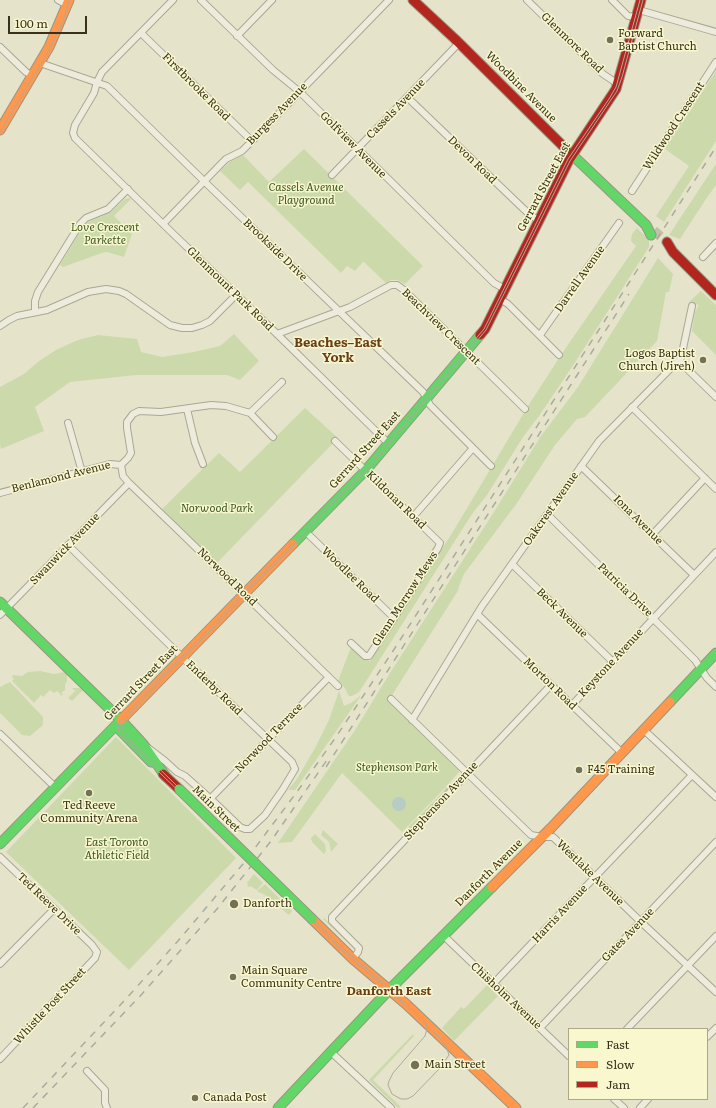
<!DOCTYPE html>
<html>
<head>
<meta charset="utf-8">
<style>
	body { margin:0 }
	#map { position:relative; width:716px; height:1108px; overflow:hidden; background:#e5e4ca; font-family:Literata,serif }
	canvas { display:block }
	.legend { position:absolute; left:568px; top:1028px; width:140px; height:72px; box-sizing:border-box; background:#f8f7ce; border:1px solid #aca886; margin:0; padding:5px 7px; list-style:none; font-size:12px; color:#39311b }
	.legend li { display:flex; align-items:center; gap:8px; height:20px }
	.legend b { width:20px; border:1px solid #aca886 }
	.scale { position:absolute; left:8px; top:16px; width:79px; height:18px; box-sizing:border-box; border:2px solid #39311b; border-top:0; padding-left:5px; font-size:12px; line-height:14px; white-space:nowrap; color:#39311b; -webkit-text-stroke:3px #f8f7ce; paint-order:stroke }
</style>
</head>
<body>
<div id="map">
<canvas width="716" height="1108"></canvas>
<ul class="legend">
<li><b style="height:5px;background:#63d668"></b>Fast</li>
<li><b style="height:5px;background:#ff974d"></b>Slow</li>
<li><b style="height:5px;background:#b3261e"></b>Jam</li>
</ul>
<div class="scale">100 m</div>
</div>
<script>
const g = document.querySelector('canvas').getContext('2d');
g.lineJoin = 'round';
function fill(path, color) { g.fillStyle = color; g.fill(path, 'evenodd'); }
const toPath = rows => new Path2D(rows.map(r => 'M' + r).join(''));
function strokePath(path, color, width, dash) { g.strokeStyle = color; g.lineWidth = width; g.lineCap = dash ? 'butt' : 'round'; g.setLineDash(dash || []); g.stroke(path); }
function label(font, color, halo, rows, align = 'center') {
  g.font = font + ' Literata,serif'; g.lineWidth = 3; g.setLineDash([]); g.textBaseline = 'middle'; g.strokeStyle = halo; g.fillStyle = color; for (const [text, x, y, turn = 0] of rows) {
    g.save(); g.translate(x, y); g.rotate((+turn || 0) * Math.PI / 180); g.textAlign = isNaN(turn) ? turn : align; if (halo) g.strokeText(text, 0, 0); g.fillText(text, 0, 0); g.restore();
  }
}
fill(toPath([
	[716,71,716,141,664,222,656,216,689,166,665,149],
	[304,149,423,266,405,284,397,280,391,280,386,283,364,262,363,262,355,271,347,266,341,273,248,182,240,190,220,171,231,161,243,155,269,182],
	[716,164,716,185,706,199,680,239,669,235],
	[129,198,131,199,114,216,132,234,124,257,107,252,102,253,63,267,60,265,83,227,88,222,111,212,125,199],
	[637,228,649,240,649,247,574,364,539,416,523,437,487,495,472,514,363,686,359,692,352,696,349,696,344,687,338,681,351,647,365,659,370,661,431,565,451,535,528,406,563,352,636,246,631,241,632,234],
	[658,258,673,274,669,292,666,292,657,341,585,417,577,419,555,445,517,503,464,574,458,589,459,589,389,700,458,768,459,772,441,792,402,832,342,773,292,842,278,843,355,730,390,673,494,512,541,436,578,387],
	[701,291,716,305,716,355,692,331,695,312,699,305,689,302],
	[234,334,259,361,240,380,227,375,136,375,70,382,35,407,44,431,1,449,0,444,0,387,24,374,39,361,56,350,78,340,98,335,137,339,141,352,162,357,194,352,220,346],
	[305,408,338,438,217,563,162,509,219,453,240,472],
	[40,671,54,674,64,672,67,674,67,682,65,684,65,690,61,693,63,694,62,696,57,691,54,693,50,690,43,697,41,695,34,703,12,681,14,679,12,677,13,675,22,676,28,672],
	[10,682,43,717,43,723,42,726,30,736,22,735,0,713,0,687],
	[72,688,80,688,83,690,72,701,68,698,75,691],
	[339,691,344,706,351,703,360,696,360,697,295,790,288,790,297,779,315,748,329,720],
	[116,737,236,858,129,970,6,852],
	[446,787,448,789,406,834,409,826,442,793],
	[323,830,338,844,331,852,329,842,321,835],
	[315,834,325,844,326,851,324,854,312,842,311,838],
	[254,874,263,883,257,890,250,886,249,887,247,886,248,885,247,883],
	[265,884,292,911,289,915,265,895,257,891],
	[324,918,353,946,354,949,323,919],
	[487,985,498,996,454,1041,442,1028,461,1007,464,1009],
	[413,1034,414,1036,373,1080,401,1107,398,1108,369,1080]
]), '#ccd9ab');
fill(toPath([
	'392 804a7 7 0 1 1 14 0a7 7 0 1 1-14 0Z'
]), '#b6ccc4');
strokePath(toPath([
	[654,230,667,242]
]), '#c3c0a7', 9, [9, 4.5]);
const street = toPath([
	[58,0,67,5],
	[173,0,102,72,97,82,94,93,75,125,73,133,75,138,163,224,277,334,389,444],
	[201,0,273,70,300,92,494,283,505,289],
	[527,0,603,74,618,84],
	[612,0,628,16,637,17],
	[639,10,716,32],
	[141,33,252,141],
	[237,36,272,0],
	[0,47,26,72,33,76],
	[40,63,107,86,208,185,423,392,430,405,491,466],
	[407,97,531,216,539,220],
	[332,175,459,43],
	[632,191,716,62],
	[163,224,220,165,226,159,242,151,252,141,389,0],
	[703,257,716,243],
	[500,299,508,304,559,355],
	[35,312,35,301,38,292,80,224,86,218,108,209,128,189],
	[0,326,9,320,17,316,47,310,88,292,106,289,119,291,126,294,170,325,182,328,192,328,202,325,210,321,236,295],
	[277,334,350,307,391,285,397,285,404,290,525,409],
	[540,335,619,223],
	[679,361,716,397],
	[632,407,716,489],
	[187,409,195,443,203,464],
	[250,413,282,382],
	[68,423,82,472],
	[335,441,440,543,438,548,394,618,369,656,365,656,351,643],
	[121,465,123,476,129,483,176,528,338,686],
	[121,465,128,458,131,453,127,428,127,422,133,414,139,411,161,412,211,405,226,406,250,413,273,437],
	[581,466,694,575],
	[0,493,110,464,121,465],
	[547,514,695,660,707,678,716,687],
	[413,517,473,448],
	[306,532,394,618],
	[652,535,705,478],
	[68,545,189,664,292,762,295,769,283,789,265,815,250,829,245,829,240,827,214,802,185,776,177,772,165,761,148,748],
	[512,564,613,662],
	[477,614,622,753],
	[0,615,129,483],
	[391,699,531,835,542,837,553,837,641,922,716,992],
	[572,705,716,552],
	[412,720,482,606,599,441,681,358,692,306],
	[644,730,716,797],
	[0,734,56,788],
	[210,799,329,677],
	[0,857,92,945,97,952,95,958,0,1059],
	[444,936,569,1056],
	[353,959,358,952,359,948,332,921,332,917,551,685],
	[0,964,54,909],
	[493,984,692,775],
	[540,1028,716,842],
	[627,1029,716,936],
	[707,1037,716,1028],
	[331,1052,391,1108],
	[87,1071,105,1090,105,1103,107,1108],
	[614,1099,624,1108],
	[640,1108,648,1099]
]);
const fast = toPath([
	[566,149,646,225,651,235],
	[293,544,366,470,480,335],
	[0,602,121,720,143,744,166,777],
	[670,702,716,653],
	[116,726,151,762],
	[0,844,121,720],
	[278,1108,389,990,492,887]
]);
const slow = toPath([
	[0,130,49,47,69,0],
	[121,720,293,544],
	[492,887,551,828,670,702],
	[312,919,353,959,406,1004,516,1108]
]);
const jam = toPath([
	[413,0,455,39,566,149],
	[667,242,673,252,716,295],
	[480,335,485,329,569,160,616,89,641,0],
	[163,774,179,789]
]);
strokePath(street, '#aaa794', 8);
strokePath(fast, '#999684', 11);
strokePath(slow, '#999684', 11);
strokePath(jam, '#999684', 11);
strokePath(street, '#edecdc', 6);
strokePath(fast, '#63d668', 9);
strokePath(slow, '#ff974d', 9);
strokePath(jam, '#b3261e', 9);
strokePath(toPath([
	[640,0,616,87,609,99,568,159,484,329,371,463,127,713,121,719,118,725,119,731,122,736,345,953,410,1009,428,1027,439,1037,446,1046,449,1055,440,1068,413,1096,407,1099,401,1099,392,1094,388,1085,389,1081,393,1073,425,1036,427,1029,427,1026,425,1022,402,999,345,950,130,740,123,730,122,724,130,713,371,466,486,330,570,161,617,91,622,77,643,0],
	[0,132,47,54,63,21,70,0]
]), '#abaa9d', 1);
strokePath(toPath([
	[326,767,629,294],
	[23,1108,124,1001,178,941,243,864,299,789,336,737,393,651,716,147],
	[33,1108,142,994,217,909,271,841,327,760]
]), '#abaa9d', 1.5, [7, 7]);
const fastBridge = toPath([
	[179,789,312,919]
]);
strokePath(fastBridge, '#999684', 11, []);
strokePath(fastBridge, '#63d668', 9);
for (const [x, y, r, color] of [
	[610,40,4,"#757058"],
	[703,360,4,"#757058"],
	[579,770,4,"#757058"],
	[89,793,4,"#757058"],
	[234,904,5,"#757058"],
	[233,977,4,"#757058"],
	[415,1065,5,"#757058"],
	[195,1098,4,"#757058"]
]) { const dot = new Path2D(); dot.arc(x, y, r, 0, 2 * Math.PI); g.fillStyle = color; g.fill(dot); strokePath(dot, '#f8f7ce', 1.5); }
label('11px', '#39311b', '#f8f7ce', [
	["Forward",618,34],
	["Baptist Church",618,47],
	["Logos Baptist",695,354,"right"],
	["Church (Jireh)",695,367,"right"],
	["F45 Training",587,770],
	["Ted Reeve",89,806,"center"],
	["Community Arena",89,819,"center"],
	["Danforth",243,904],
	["Main Square",241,971],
	["Community Centre",241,984],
	["Main Street",424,1065],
	["Canada Post",203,1098]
], 'left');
label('11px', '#39311b', '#f8f7ce', [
	["Glenmore Road",572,43,44],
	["Firstbrooke Road",196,87,45],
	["Woodbine Avenue",521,87,45],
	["Cassels Avenue",396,109,-46],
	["Burgess Avenue",277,114,-46],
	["Wildwood Crescent",674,126,-57],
	["Golfview Avenue",353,145,45],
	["Devon Road",472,160,44],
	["Gerrard Street East",544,187,-62],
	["Brookside Drive",275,250,44],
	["Darrell Avenue",580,279,-55],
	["Glenmount Park Road",230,289,44],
	["Beachview Crescent",441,327,44],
	["Gerrard Street East",365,450,-48],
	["Benlamond Avenue",61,477,-14],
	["Kildonan Road",396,500,44],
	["Oakcrest Avenue",551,509,-55],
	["Iona Avenue",638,520,45],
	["Swanwick Avenue",65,549,-46],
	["Woodlee Road",350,575,44],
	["Norwood Road",227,577,44],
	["Patricia Drive",625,590,44],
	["Glenn Morrow Mews",405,599,-57],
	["Beck Avenue",562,613,44],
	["Keystone Avenue",611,663,-47],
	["Gerrard Street East",141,683,-46],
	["Morton Road",550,684,44],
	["Enderby Road",214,688,44],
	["Norwood Terrace",269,738,-46],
	["Stephenson Avenue",441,801,-47],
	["Main Street",216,809,44],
	["Danforth Avenue",489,873,-45],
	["Westlake Avenue",590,873,44],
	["Ted Reeve Drive",49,904,44],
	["Harris Avenue",560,914,-47],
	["Gates Avenue",628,935,-46],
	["Chisholm Avenue",506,996,43],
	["Whistle Post Street",50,1006,-47]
]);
label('italic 11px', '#3b5720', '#f8f7ce', [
	["Cassels Avenue",306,188],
	["Playground",306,201],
	["Love Crescent",105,228],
	["Parkette",105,241],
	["Norwood Park",217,509],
	["Stephenson Park",397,768],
	["East Toronto",117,843],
	["Athletic Field",117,856]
]);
label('bold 12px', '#693d17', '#f8f7ce', [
	["Danforth East",389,991]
]);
label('bold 13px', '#693d17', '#f8f7ce', [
	["Beaches–East",338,343],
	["York",338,358]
]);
</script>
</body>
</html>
